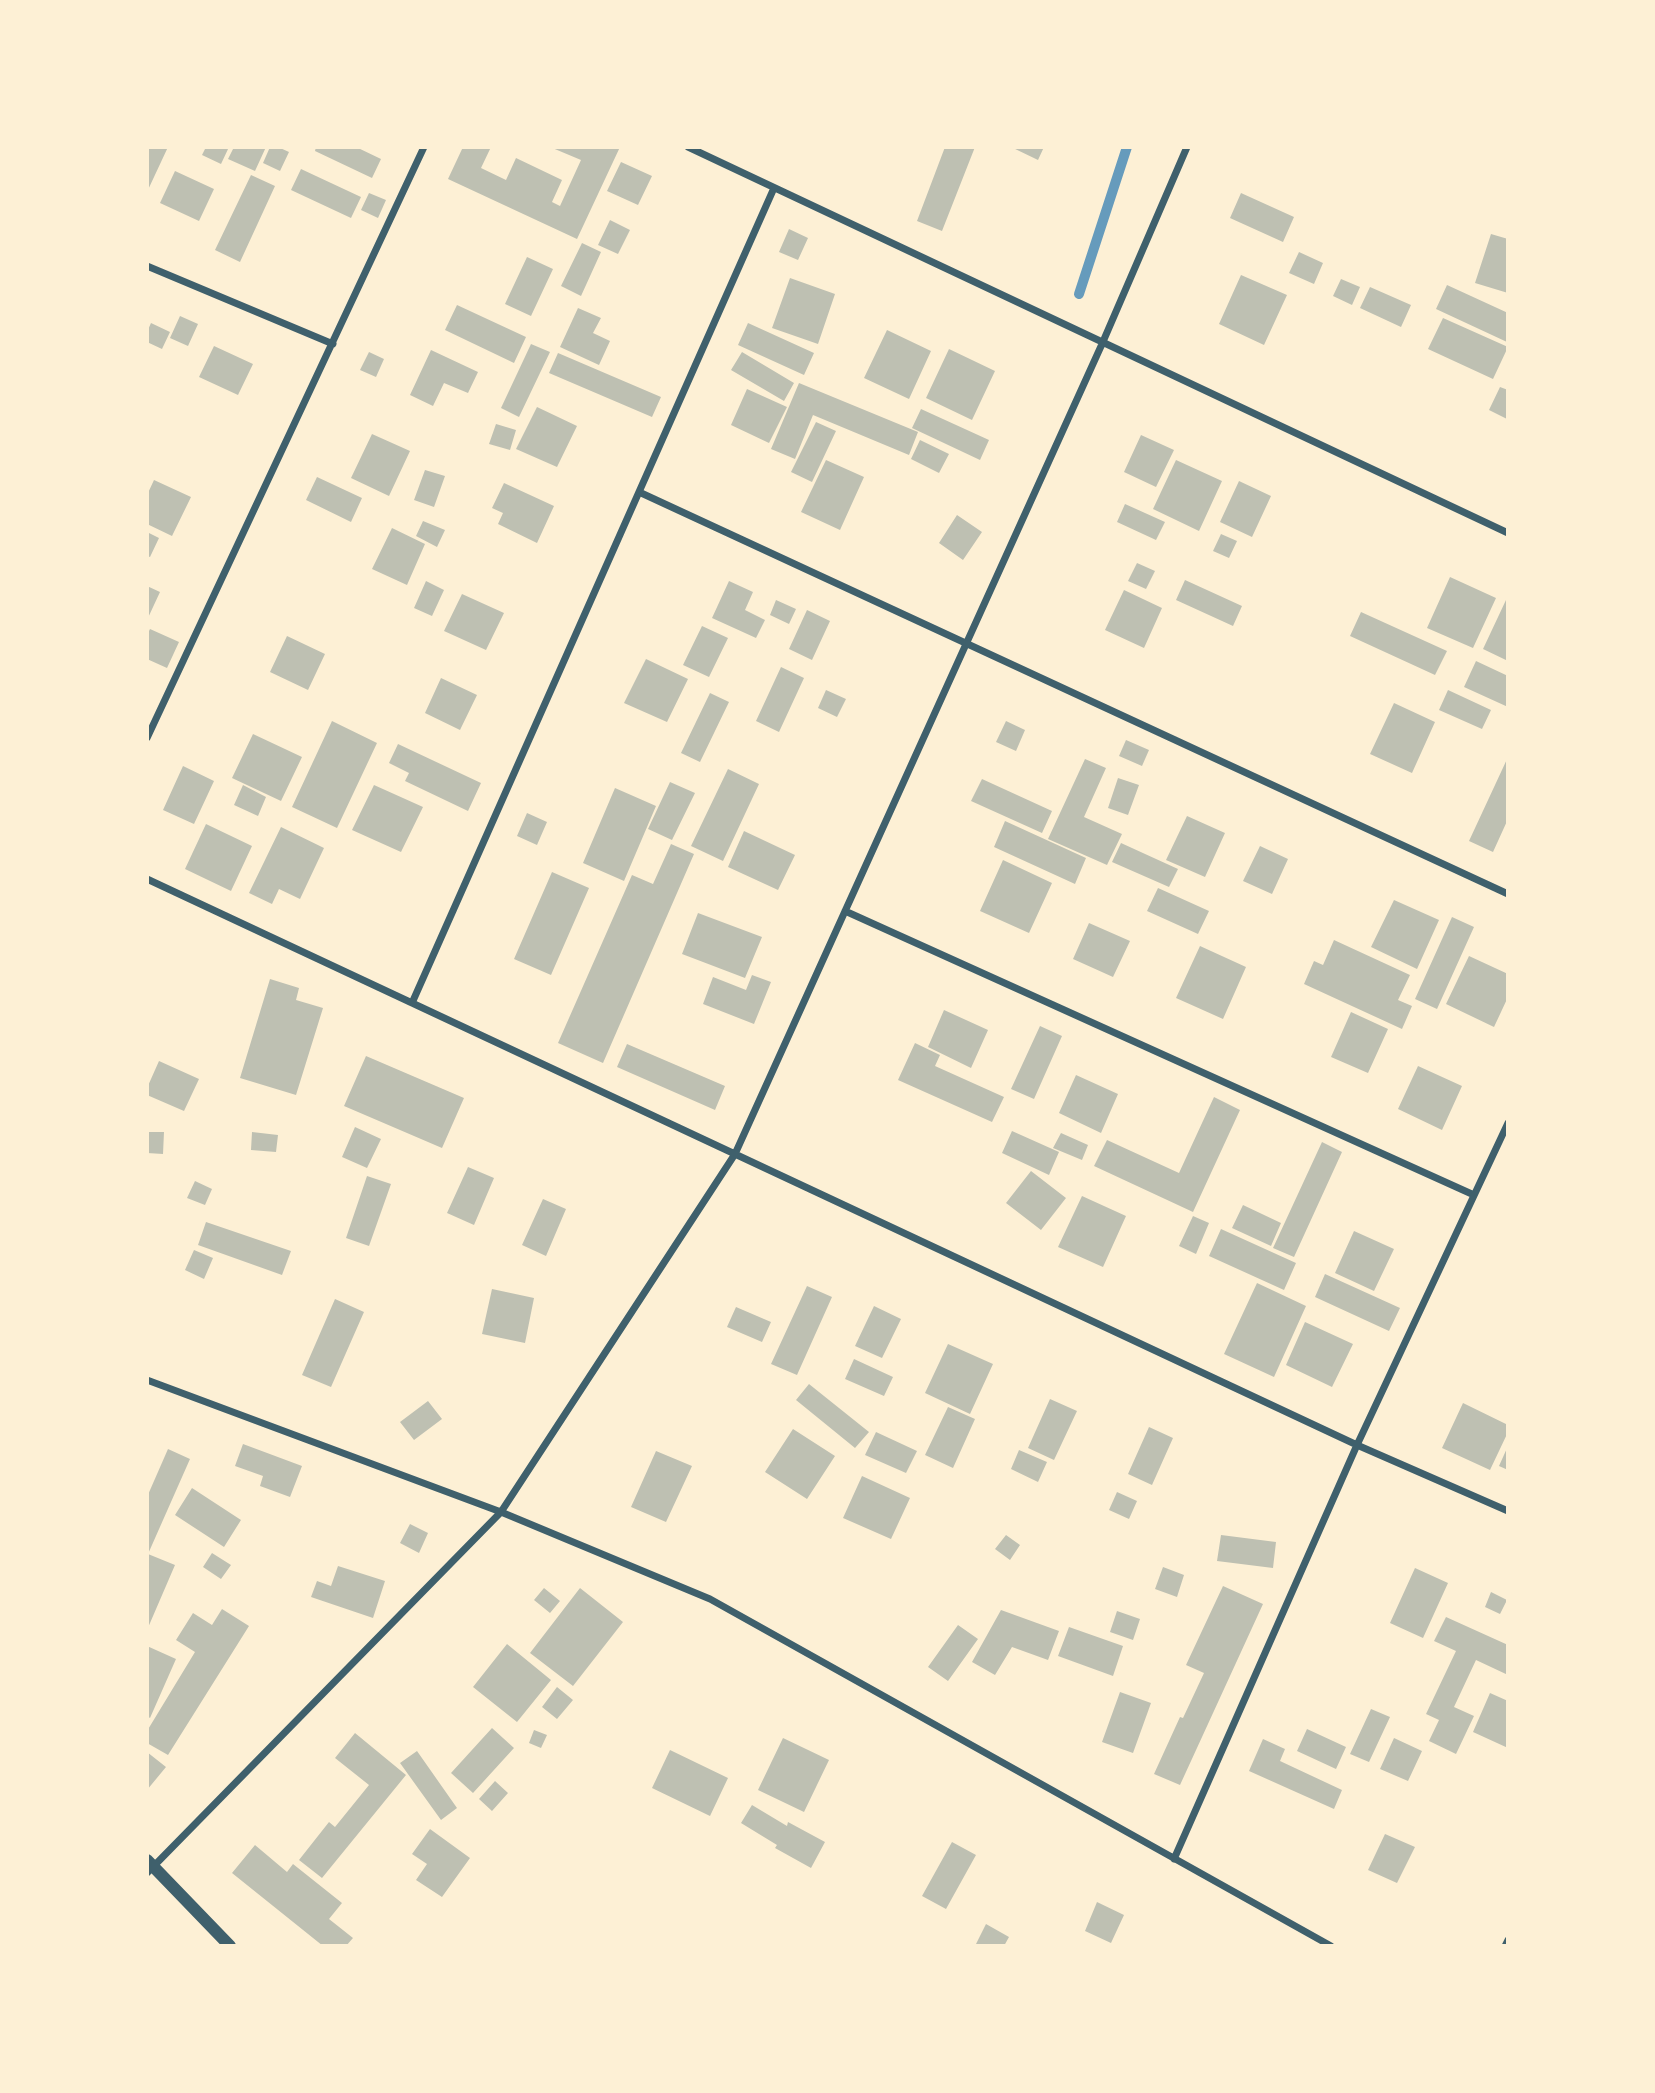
<!DOCTYPE html>
<html>
<head>
<meta charset="utf-8">
<style>
	body { margin:0 }
	#map { position:relative; width:1655px; height:2093px; overflow:hidden; background:#fdf0d5; font-family:Raleway,sans-serif }
	canvas { display:block }
	.frame { position:absolute; inset:0; border:149px solid #fdf0d5; pointer-events:none }
</style>
</head>
<body>
<div id="map">
<canvas width="1655" height="2093"></canvas>
<div class="frame"></div>
</div>
<script>
const g = document.querySelector('canvas').getContext('2d');
g.lineJoin = 'round';
const toPath = rows => new Path2D(rows.map(r => 'M' + r).join(''));
function strokePath(path, color, width, dash) { g.strokeStyle = color; g.lineWidth = width; g.lineCap = dash ? 'butt' : 'round'; g.setLineDash(dash || []); g.stroke(path); }
function fill(path, color) { g.fillStyle = color; g.fill(path, 'evenodd'); }
strokePath(toPath([
	[1079,294,1127,147]
]), '#669bbc', 10);
fill(toPath([
	[147,147,168,147,147,192],
	[206,147,229,147,221,164,202,155],
	[234,147,266,147,255,171,228,159],
	[270,147,278,147,289,152,280,171,263,163],
	[316,147,356,147,381,159,372,178,315,151],
	[463,147,491,147,481,168,506,180,516,158,562,180,552,202,560,206,581,160,550,147,620,147,577,239,448,179],
	[945,147,975,147,942,231,917,221],
	[1011,147,1044,147,1038,160],
	[621,162,652,176,638,205,607,191],
	[301,169,361,197,351,218,291,190],
	[175,171,214,189,199,221,160,203],
	[251,175,275,186,240,262,215,250],
	[369,193,386,200,378,218,361,210],
	[1241,193,1294,217,1283,242,1230,218],
	[610,220,630,230,618,254,598,245],
	[789,229,808,238,798,260,779,252],
	[1491,234,1508,239,1508,293,1475,283],
	[582,243,601,252,581,296,561,286],
	[1299,252,1323,263,1314,284,1289,273],
	[527,257,553,269,531,316,505,304],
	[1241,275,1287,295,1264,345,1219,324],
	[790,278,835,294,818,344,772,328],
	[1341,279,1360,287,1352,305,1333,296],
	[1447,285,1508,313,1507,342,1436,309],
	[1370,287,1411,305,1401,327,1360,308],
	[457,305,526,337,514,363,445,330],
	[578,308,601,318,593,333,610,341,599,365,560,347],
	[180,316,198,324,188,346,170,338],
	[1443,318,1508,347,1493,379,1428,349],
	[151,323,170,332,162,349,147,342,147,332],
	[748,323,814,353,804,375,738,345],
	[887,330,931,351,909,399,864,378],
	[531,344,550,352,519,417,501,408],
	[214,346,253,364,238,395,199,377],
	[949,349,995,371,972,420,926,398],
	[431,350,478,372,468,393,444,383,433,406,410,395],
	[369,352,384,359,376,377,360,370],
	[742,352,794,383,784,401,731,370],
	[558,353,661,397,652,417,549,373],
	[799,383,918,432,909,455,813,415,795,459,771,449],
	[1500,387,1508,390,1507,419,1489,410],
	[747,389,787,407,769,443,731,425],
	[537,407,577,426,557,467,516,449],
	[921,409,989,440,980,460,912,428],
	[816,422,836,431,812,482,791,472],
	[496,424,516,430,510,450,489,444],
	[372,434,410,451,389,496,351,478],
	[1141,435,1174,450,1156,487,1124,472],
	[920,440,949,454,939,473,911,459],
	[826,460,864,477,840,530,801,512],
	[1176,460,1222,481,1199,531,1153,509],
	[425,470,445,476,434,507,414,500],
	[317,477,362,498,351,522,306,500],
	[154,480,191,497,172,536,147,524,147,495],
	[1239,481,1271,496,1252,537,1220,522],
	[504,483,554,506,537,543,498,524,503,513,492,508],
	[1125,504,1165,522,1156,540,1117,522],
	[957,515,982,532,963,560,939,543],
	[423,521,445,530,437,547,416,536],
	[392,528,425,544,407,585,372,569],
	[147,532,159,538,150,557,147,556],
	[1221,534,1237,541,1229,558,1213,551],
	[1137,563,1155,571,1146,589,1128,581],
	[1450,577,1496,598,1473,648,1427,628],
	[1185,580,1242,606,1233,626,1176,600],
	[426,581,444,590,432,616,414,608],
	[729,581,753,592,745,610,765,620,756,638,712,618],
	[147,586,160,592,147,620],
	[1124,590,1162,608,1144,648,1105,630],
	[462,594,504,613,486,650,444,631],
	[776,600,796,609,789,624,770,615],
	[1506,600,1508,601,1508,661,1483,649],
	[807,610,830,621,812,660,789,649],
	[1361,612,1447,651,1435,675,1350,636],
	[702,626,728,638,709,677,683,665],
	[150,629,179,642,167,668,147,659,147,635],
	[287,636,325,654,308,690,270,672],
	[646,659,688,679,667,722,624,703],
	[1476,661,1508,676,1508,707,1464,687],
	[781,667,804,678,779,732,756,721],
	[441,678,477,695,460,730,425,713],
	[826,690,846,699,837,717,818,708],
	[1448,690,1491,710,1482,729,1439,710],
	[710,693,729,702,700,762,681,753],
	[1394,703,1435,722,1412,773,1370,754],
	[332,721,377,743,337,828,292,807],
	[1006,721,1025,730,1016,751,996,742],
	[253,734,302,757,281,801,232,778],
	[1126,740,1149,750,1142,766,1119,756],
	[398,744,481,783,468,811,405,781,409,773,389,763],
	[1508,757,1508,819,1493,852,1469,841],
	[1085,759,1106,768,1084,817,1122,834,1107,865,1048,839],
	[183,766,214,781,194,824,163,810],
	[728,769,759,784,723,861,691,846],
	[1118,778,1139,785,1128,815,1108,808],
	[982,779,1052,811,1042,833,971,801],
	[670,782,695,793,672,840,648,829],
	[243,785,266,797,258,816,234,805],
	[374,785,423,807,401,852,352,830],
	[615,788,656,806,624,881,583,863],
	[527,813,547,822,537,845,517,836],
	[1187,816,1225,833,1205,877,1166,860],
	[1005,821,1086,858,1075,884,994,847],
	[206,824,252,846,231,891,185,869],
	[281,827,324,848,300,899,279,889,272,904,249,893],
	[744,831,795,855,778,890,728,867],
	[1121,843,1178,869,1169,887,1112,862],
	[671,844,694,854,603,1063,558,1043,632,875,653,884],
	[1260,846,1288,859,1272,894,1243,881],
	[1003,860,1052,883,1029,933,980,911],
	[552,872,589,888,551,975,514,959],
	[1158,888,1209,911,1198,934,1147,911],
	[1394,900,1439,920,1417,969,1371,947],
	[698,913,762,937,745,978,682,954],
	[1452,917,1474,927,1437,1009,1415,999],
	[1089,923,1130,941,1113,977,1073,959],
	[1334,940,1410,975,1398,1000,1412,1006,1402,1029,1304,984,1314,961,1323,965],
	[1200,946,1246,967,1223,1019,1176,998],
	[1469,956,1508,974,1508,997,1494,1027,1446,1004],
	[752,975,771,982,754,1024,703,1004,713,977,746,990],
	[270,979,299,988,296,1000,323,1008,296,1095,240,1078],
	[944,1010,988,1030,971,1068,928,1047],
	[1351,1012,1388,1029,1368,1073,1331,1057],
	[1040,1026,1062,1036,1034,1099,1011,1089],
	[915,1043,940,1055,935,1066,1004,1097,992,1122,898,1080],
	[627,1044,725,1086,715,1110,617,1067],
	[366,1056,464,1098,442,1148,344,1106],
	[159,1061,199,1079,184,1111,147,1095,147,1088],
	[1418,1066,1462,1086,1442,1130,1398,1109],
	[1076,1075,1118,1094,1101,1133,1059,1113],
	[1214,1097,1240,1110,1193,1212,1094,1166,1107,1140,1179,1173],
	[355,1127,381,1139,367,1168,342,1157],
	[1012,1131,1059,1152,1049,1175,1002,1153],
	[147,1132,164,1132,163,1154,147,1153],
	[252,1132,278,1135,276,1152,251,1150],
	[1061,1133,1088,1145,1082,1160,1053,1148],
	[1322,1142,1342,1152,1294,1257,1273,1248],
	[468,1167,494,1178,474,1225,447,1213],
	[1031,1171,1066,1198,1041,1230,1006,1203],
	[367,1176,391,1184,369,1246,346,1238],
	[195,1181,212,1189,205,1205,187,1198],
	[1082,1196,1126,1216,1103,1267,1058,1247],
	[543,1199,566,1209,546,1256,522,1245],
	[1243,1205,1281,1223,1271,1246,1232,1228],
	[1193,1216,1209,1223,1196,1254,1179,1246],
	[206,1222,291,1251,282,1275,198,1245],
	[1221,1229,1296,1263,1284,1290,1209,1256],
	[1354,1231,1394,1249,1374,1291,1335,1273],
	[194,1250,213,1258,204,1279,185,1270],
	[1325,1274,1400,1308,1389,1331,1315,1297],
	[1257,1283,1306,1306,1274,1377,1224,1354],
	[807,1286,832,1297,797,1375,771,1364],
	[492,1289,534,1298,525,1343,482,1334],
	[335,1299,364,1312,331,1387,302,1375],
	[874,1306,901,1319,882,1358,855,1346],
	[736,1307,771,1322,762,1342,727,1327],
	[1305,1322,1353,1344,1332,1387,1286,1365],
	[948,1344,993,1364,970,1414,925,1393],
	[854,1359,893,1377,884,1396,845,1379],
	[809,1384,869,1432,855,1448,796,1400],
	[1050,1399,1077,1411,1054,1460,1028,1448],
	[428,1401,442,1419,414,1440,400,1422],
	[1463,1403,1508,1425,1508,1432,1490,1470,1442,1448],
	[948,1407,975,1419,953,1468,925,1455],
	[1149,1427,1173,1438,1152,1485,1128,1474],
	[793,1429,835,1456,807,1499,765,1472],
	[876,1432,917,1451,906,1473,865,1455],
	[243,1444,302,1466,290,1497,260,1486,263,1476,235,1466],
	[1508,1446,1508,1470,1499,1466],
	[168,1449,190,1459,148,1554,175,1565,147,1630,147,1497],
	[1019,1450,1047,1462,1038,1482,1011,1469],
	[656,1451,692,1466,666,1522,631,1507],
	[862,1476,910,1498,891,1539,843,1518],
	[192,1488,241,1520,224,1547,175,1515],
	[1117,1492,1137,1501,1129,1519,1109,1510],
	[410,1524,428,1533,419,1553,400,1543],
	[1006,1535,1020,1545,1010,1560,995,1549],
	[1221,1535,1276,1542,1273,1568,1217,1561],
	[212,1553,231,1565,221,1579,203,1567],
	[338,1566,385,1581,373,1618,311,1597,317,1581,331,1586],
	[1163,1567,1184,1575,1177,1597,1155,1589],
	[1415,1568,1448,1583,1423,1638,1390,1623],
	[1223,1586,1263,1604,1180,1785,1154,1774,1180,1717,1183,1718,1204,1673,1186,1665],
	[544,1588,560,1601,550,1613,534,1600],
	[580,1588,623,1622,573,1686,530,1653],
	[1491,1592,1507,1600,1500,1614,1485,1607],
	[222,1609,249,1626,168,1755,147,1743,147,1731,195,1652,176,1640,193,1613,212,1625],
	[1001,1610,1059,1631,1048,1660,1012,1647,995,1675,972,1662],
	[1117,1611,1140,1619,1133,1640,1110,1632],
	[1446,1617,1508,1645,1508,1675,1476,1660,1454,1707,1474,1716,1456,1754,1429,1741,1439,1720,1426,1714,1456,1651,1434,1641],
	[958,1625,978,1639,948,1681,928,1667],
	[1069,1627,1123,1646,1113,1676,1058,1656],
	[507,1644,551,1680,517,1722,473,1687],
	[147,1646,176,1659,150,1718,147,1716],
	[557,1687,573,1700,557,1719,542,1707],
	[1120,1692,1151,1703,1133,1753,1102,1742],
	[1490,1693,1508,1701,1508,1748,1473,1732],
	[1371,1709,1390,1717,1369,1762,1350,1754],
	[492,1728,514,1748,473,1793,451,1773],
	[1307,1729,1346,1747,1336,1769,1297,1751],
	[534,1730,547,1735,541,1748,529,1743],
	[355,1733,406,1775,322,1878,299,1860,329,1822,335,1827,369,1785,335,1758],
	[783,1738,829,1760,804,1812,758,1790],
	[1394,1738,1422,1751,1408,1781,1380,1769],
	[1263,1739,1285,1749,1280,1761,1342,1790,1334,1809,1249,1771],
	[670,1750,728,1778,710,1816,652,1788],
	[417,1751,457,1808,441,1820,400,1763],
	[147,1752,166,1767,147,1790],
	[495,1781,508,1793,492,1811,479,1799],
	[752,1805,787,1826,788,1822,825,1842,811,1868,775,1848,777,1845,741,1823],
	[430,1829,470,1858,442,1897,416,1880,427,1864,412,1854],
	[1385,1834,1415,1847,1397,1883,1368,1870],
	[952,1842,976,1855,946,1909,922,1896],
	[255,1845,287,1872,293,1864,342,1903,329,1919,353,1938,346,1946,323,1946,232,1873],
	[1097,1902,1124,1915,1111,1943,1085,1931],
	[986,1924,1009,1937,1004,1946,975,1946]
]), '#bec0b2');
strokePath(toPath([
	[688,147,1508,533],
	[147,266,333,344],
	[639,492,1508,894],
	[147,738,424,147],
	[147,879,1357,1445,1508,1511],
	[845,911,1474,1195],
	[412,1003,774,188],
	[147,1380,501,1512,710,1599,1331,1946],
	[1174,1859,1357,1445,1508,1123],
	[147,1873,501,1512,735,1154,1102,344,1187,147],
	[1505,1946,1508,1940]
]), '#3f606c', 7);
strokePath(toPath([
	[147,1860,230,1946]
]), '#3f606c', 12);
</script>
</body>
</html>
